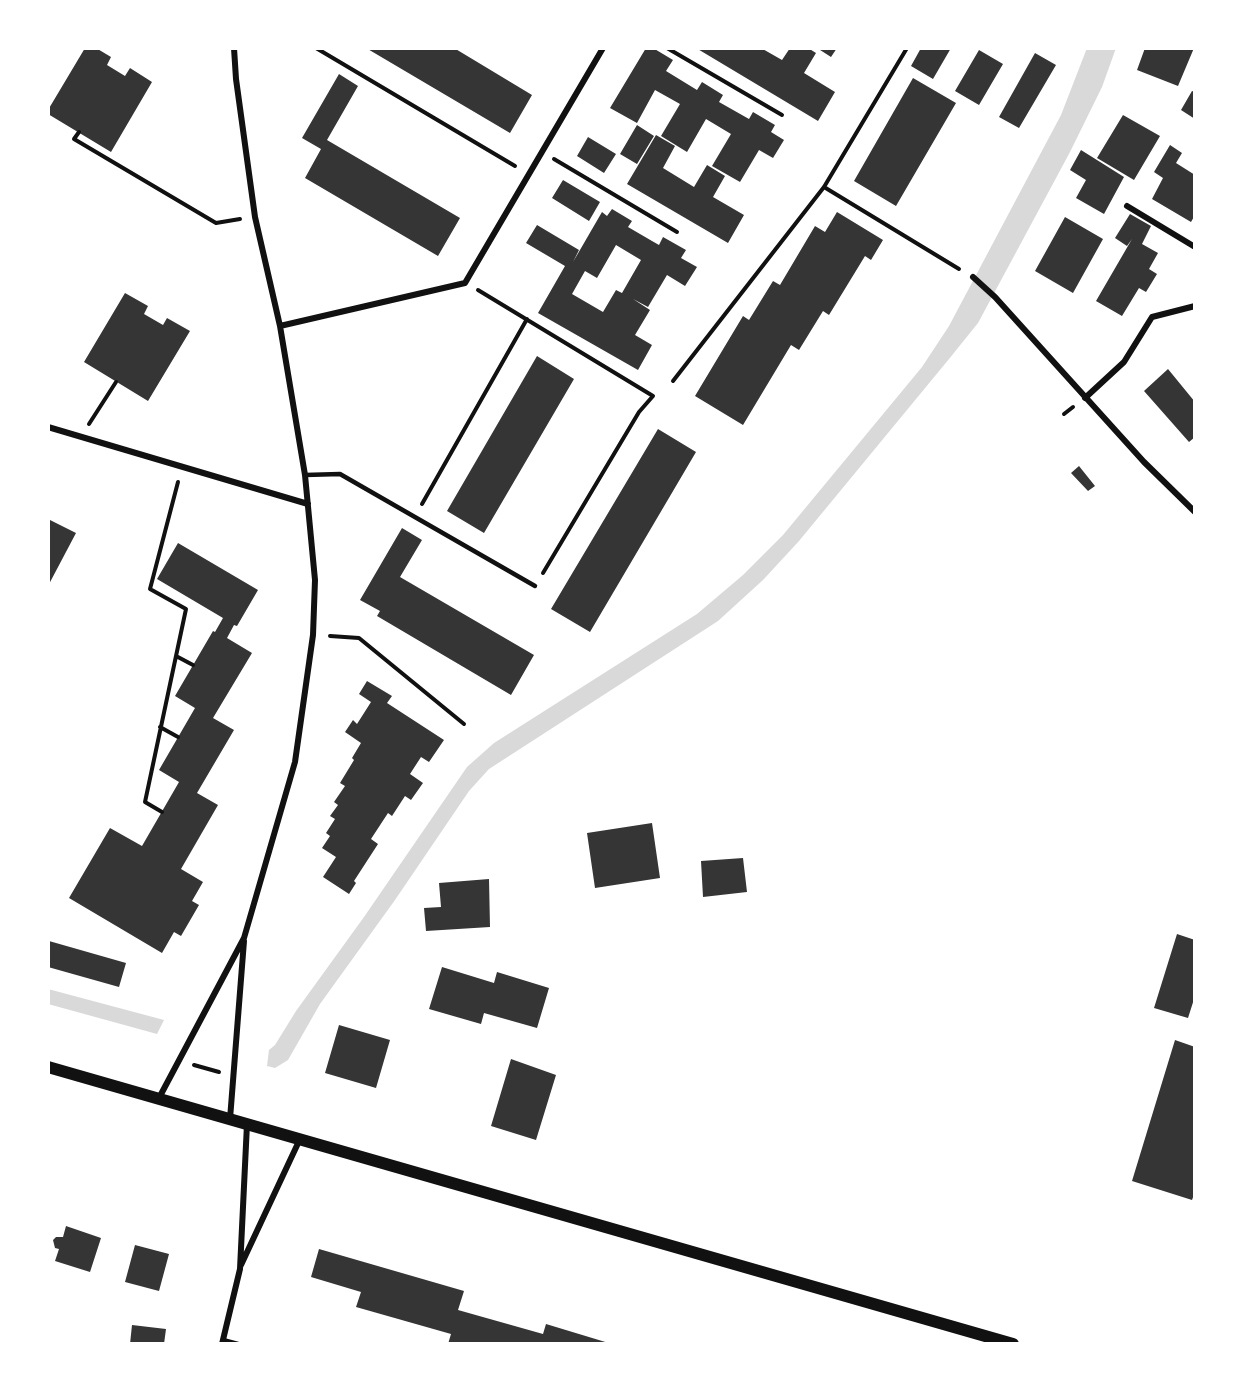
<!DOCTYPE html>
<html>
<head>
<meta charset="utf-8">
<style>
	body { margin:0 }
	#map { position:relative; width:1243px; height:1392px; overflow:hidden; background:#fff; font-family:Roboto,sans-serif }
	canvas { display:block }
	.frame { position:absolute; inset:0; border:50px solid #fff; pointer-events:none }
</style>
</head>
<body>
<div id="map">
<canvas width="1243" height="1392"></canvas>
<div class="frame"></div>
</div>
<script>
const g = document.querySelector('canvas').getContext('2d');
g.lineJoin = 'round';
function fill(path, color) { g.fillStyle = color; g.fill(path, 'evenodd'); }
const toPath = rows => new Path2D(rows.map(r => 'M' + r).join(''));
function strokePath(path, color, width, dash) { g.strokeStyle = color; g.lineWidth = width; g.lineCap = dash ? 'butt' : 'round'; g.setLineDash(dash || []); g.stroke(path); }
fill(toPath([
	[1087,48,1116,48,1102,87,1070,152,978,323,949,359,799,541,763,580,718,621,489,769,469,791,395,900,320,1004,288,1060,275,1068,267,1066,269,1050,275,1045,296,1011,364,917,467,767,494,743,697,614,743,575,783,535,922,367,949,326,1061,115],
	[48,989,164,1020,157,1034,48,1004]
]), '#d9d9d9');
fill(toPath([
	[85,48,96,48,111,57,107,65,125,76,130,68,152,82,111,152,48,114,48,110],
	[366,48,454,48,532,95,510,133],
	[646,48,653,48,673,60,666,71,697,90,702,82,723,95,719,102,749,119,753,112,775,125,771,132,784,140,773,158,759,150,740,182,712,166,731,134,706,119,687,152,661,136,680,104,655,90,637,123,610,108],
	[696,48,761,48,782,60,790,48,808,48,816,53,804,73,835,92,818,121],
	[817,48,837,48,831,57],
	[921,48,951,48,933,79,911,66],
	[1145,48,1194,48,1178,86,1137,70],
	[979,50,1003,64,979,105,955,91],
	[1035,53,1056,65,1019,128,999,117],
	[339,74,358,86,327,140,460,218,438,256,305,178,321,149,302,138],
	[913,78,956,103,896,206,854,181],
	[1192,91,1195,92,1195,119,1181,110],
	[1123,115,1160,136,1134,180,1097,158],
	[637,125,654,136,637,164,620,154],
	[656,135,675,146,663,168,694,187,707,165,725,176,713,197,744,215,728,243,627,184],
	[588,137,616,154,604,173,577,156],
	[1170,145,1182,153,1176,163,1195,175,1195,215,1191,222,1152,199,1163,178,1154,172],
	[1081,150,1124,177,1104,214,1076,198,1086,180,1070,170],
	[563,180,600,202,589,221,552,198],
	[612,209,632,221,628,227,652,241,659,245,663,237,686,250,681,258,697,267,685,286,667,275,648,307,633,299,650,310,635,335,652,345,638,370,538,313,565,266,526,243,537,225,579,250,573,262,602,212,607,216],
	[616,245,641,260,622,293,616,290,603,312,572,294,585,271,597,278],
	[837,212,883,240,871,260,865,256,829,315,823,311,799,350,791,345,743,425,695,396,743,316,749,320,773,281,780,285,815,226,825,232],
	[1130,214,1151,226,1142,244,1158,253,1149,269,1157,274,1146,292,1139,288,1122,316,1096,301,1132,239,1127,246,1115,238],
	[1065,217,1103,239,1073,293,1035,271],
	[125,293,148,306,144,314,163,325,167,318,190,331,148,401,84,362],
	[537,356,574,379,484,533,447,511],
	[1168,369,1195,402,1195,437,1189,442,1144,391],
	[658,429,696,452,590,632,551,609],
	[1079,466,1095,486,1088,491,1071,473],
	[48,519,76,533,48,586],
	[402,528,422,540,400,577,534,655,511,695,377,616,380,611,360,600],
	[178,543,258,590,237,626,234,625,227,638,252,653,213,718,234,730,197,793,218,805,181,869,203,882,192,901,199,905,181,936,174,932,162,953,69,898,110,828,142,846,179,782,159,770,195,708,175,696,213,631,215,632,223,618,157,579],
	[367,681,392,696,387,703,444,740,429,762,421,757,410,774,423,783,411,800,405,796,392,816,388,813,371,839,378,844,354,881,356,883,349,894,323,877,336,857,322,848,330,836,326,833,335,819,330,816,338,805,334,802,345,786,340,783,354,760,352,758,361,743,345,732,353,720,357,724,371,702,359,694],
	[652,823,660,878,595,888,587,833],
	[743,858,747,892,703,897,701,861],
	[489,879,490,927,426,931,424,908,441,907,439,883],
	[1177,934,1195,940,1195,996,1188,1018,1154,1008],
	[49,941,126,963,119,987,48,967],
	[442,967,494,983,497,972,549,988,537,1028,484,1013,481,1024,429,1009],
	[339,1025,390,1040,376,1088,325,1073],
	[1175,1040,1195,1047,1195,1192,1192,1200,1132,1181],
	[511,1059,556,1075,536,1140,491,1126],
	[66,1226,101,1238,90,1272,55,1261,59,1249,55,1248,53,1240,56,1237,63,1237],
	[135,1245,169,1254,159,1291,125,1282],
	[319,1249,464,1291,458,1310,543,1334,546,1324,612,1344,448,1344,451,1334,356,1307,361,1292,311,1277],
	[132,1325,166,1329,164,1344,130,1344]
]), '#353535');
strokePath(toPath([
	[316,48,515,166],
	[667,48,782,115],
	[79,132,74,139,216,223,240,219],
	[554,159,677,232],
	[824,187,959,269],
	[478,290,653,396,639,412,543,573],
	[673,381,824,187,907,48],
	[1064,414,1073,407],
	[89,424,116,382],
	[422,504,527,319],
	[330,636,359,638,464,724],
	[176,656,193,665],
	[160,727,178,737],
	[162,812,145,802,186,609,150,589,178,482],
	[194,1065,219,1072]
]), '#111', 4);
strokePath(toPath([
	[305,475,340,474,535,586],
	[223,1340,238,1344]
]), '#111', 4.5);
strokePath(toPath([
	[1127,206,1195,247],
	[973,277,995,297,1144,462,1195,512],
	[280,326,465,283,603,48],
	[1085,398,1124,362,1152,317,1195,306],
	[48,427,308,504],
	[159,1098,244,938,295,762,313,635,315,580,305,475,280,326,255,217,236,79,234,48],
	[230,1119,244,941],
	[241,1265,300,1139],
	[222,1344,240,1269,247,1124]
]), '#111', 6);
strokePath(toPath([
	[48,1067,1013,1344]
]), '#111', 12);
</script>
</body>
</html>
